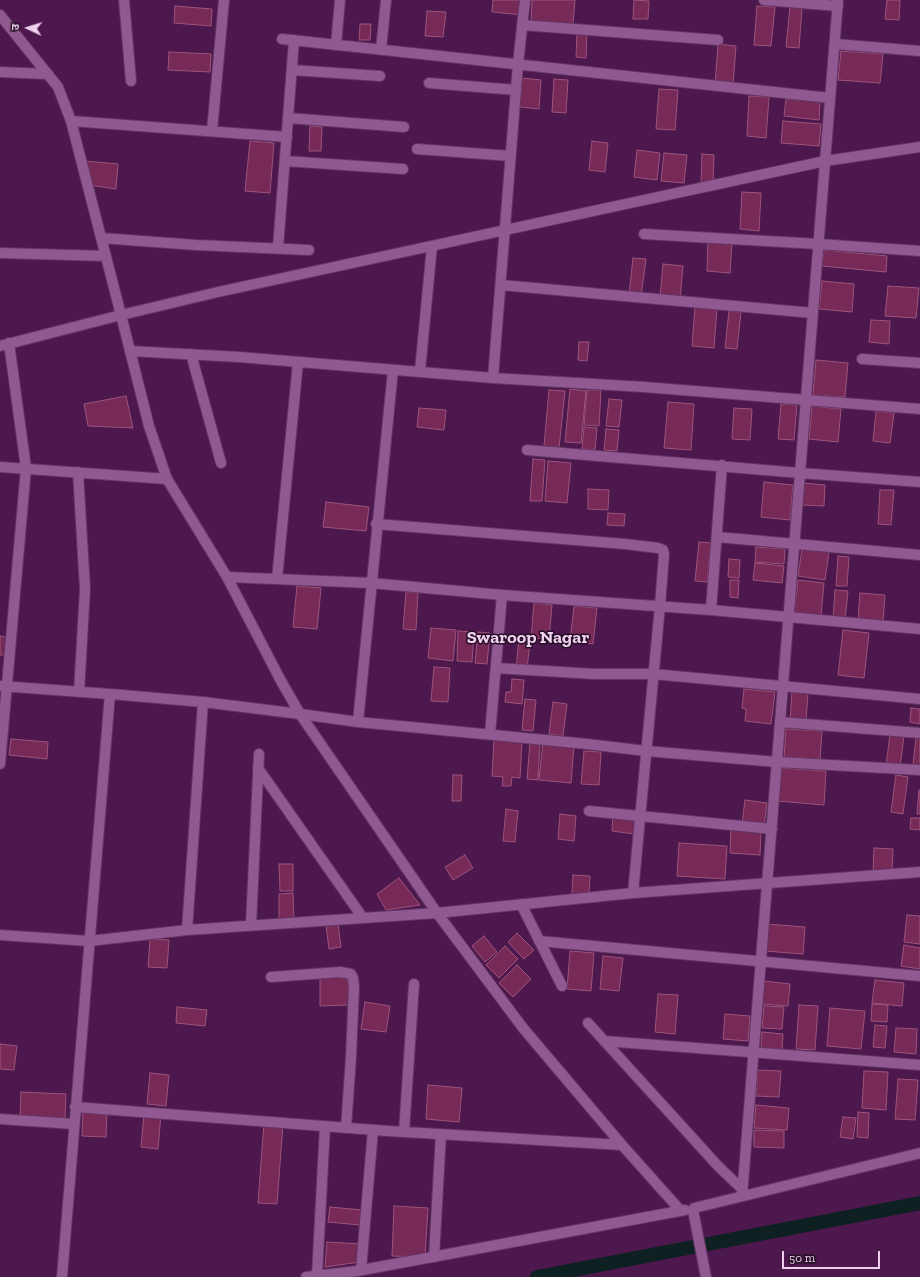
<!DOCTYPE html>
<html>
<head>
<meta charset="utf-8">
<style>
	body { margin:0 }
	#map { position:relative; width:920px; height:1277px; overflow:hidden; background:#4c184d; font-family:"Zilla Slab","Noto Sans Devanagari",serif }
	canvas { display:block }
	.north { position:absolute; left:8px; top:8px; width:40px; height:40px; -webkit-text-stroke:3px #260f26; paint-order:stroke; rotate:274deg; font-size:11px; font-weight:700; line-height:16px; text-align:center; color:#efd0ef }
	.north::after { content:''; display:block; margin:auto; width:14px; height:18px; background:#efd0ef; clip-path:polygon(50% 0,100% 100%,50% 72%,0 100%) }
	.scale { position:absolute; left:782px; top:1251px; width:98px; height:18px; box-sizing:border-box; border:2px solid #efd0ef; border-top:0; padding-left:5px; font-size:12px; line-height:14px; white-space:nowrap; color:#efd0ef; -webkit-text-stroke:3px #260f26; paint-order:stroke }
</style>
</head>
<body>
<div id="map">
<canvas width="920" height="1277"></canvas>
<div class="north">उ</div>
<div class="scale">50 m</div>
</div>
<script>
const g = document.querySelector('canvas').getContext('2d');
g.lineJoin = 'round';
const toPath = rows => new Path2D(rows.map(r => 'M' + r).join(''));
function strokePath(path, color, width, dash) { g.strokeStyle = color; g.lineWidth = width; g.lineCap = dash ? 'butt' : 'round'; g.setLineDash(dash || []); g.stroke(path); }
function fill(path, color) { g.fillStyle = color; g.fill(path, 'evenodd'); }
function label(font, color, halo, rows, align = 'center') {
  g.font = font + ' "Zilla Slab",serif'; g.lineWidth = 3; g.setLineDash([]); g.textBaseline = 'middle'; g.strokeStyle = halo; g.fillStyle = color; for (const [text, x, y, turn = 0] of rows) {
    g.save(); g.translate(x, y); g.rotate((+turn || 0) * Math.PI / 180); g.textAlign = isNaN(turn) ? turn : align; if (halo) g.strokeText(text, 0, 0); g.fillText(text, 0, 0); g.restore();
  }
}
strokePath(toPath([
	[537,1277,920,1203]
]), '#0e2022', 14);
const building = toPath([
	[493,0,524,0,523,15,492,12,493,0],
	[532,0,575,0,573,24,531,21,532,0],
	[634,0,649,1,648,19,633,19,634,0],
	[887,0,900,0,899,20,885,19,887,0],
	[175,6,212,9,211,26,174,23,175,6],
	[757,6,775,7,771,46,754,45,757,6],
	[790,6,802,8,799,48,786,47,790,6],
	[427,11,446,12,443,37,425,36,427,11],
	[360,24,371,24,370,40,359,40,360,24],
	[577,32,587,32,586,58,576,57,577,32],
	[718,44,736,46,733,86,715,85,718,44],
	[841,51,883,54,880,83,838,80,841,51],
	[169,52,211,54,210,72,168,70,169,52],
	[522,78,541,80,539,109,520,107,522,78],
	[554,79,568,80,566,113,552,112,554,79],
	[659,89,678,90,675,130,656,129,659,89],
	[749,96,769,97,766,138,747,136,749,96],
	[786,99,820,102,819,120,784,116,786,99],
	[783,121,821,124,819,146,781,143,783,121],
	[310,126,322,127,321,151,309,151,310,126],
	[250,141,274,143,270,193,245,191,250,141],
	[592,141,608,143,605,172,589,170,592,141],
	[637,150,660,153,657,180,634,177,637,150],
	[664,153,687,155,684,183,661,181,664,153],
	[702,154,714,155,713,184,701,184,702,154],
	[85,161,118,164,116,189,89,185,85,161],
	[742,192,761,193,759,231,740,229,742,192],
	[708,240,732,241,730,273,707,271,708,240],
	[824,250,887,256,886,272,822,266,824,250],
	[633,258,646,259,641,296,629,295,633,258],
	[663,264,683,266,680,300,660,298,663,264],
	[822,281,854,284,852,312,819,309,822,281],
	[888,286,919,288,916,318,885,316,888,286],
	[695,306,717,308,714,348,692,346,695,306],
	[729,311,741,312,737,349,725,348,729,311],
	[871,320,890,321,889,344,869,342,871,320],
	[579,342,589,342,587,361,578,360,579,342],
	[816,360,848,363,845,397,813,395,816,360],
	[570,389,586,391,581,443,565,442,570,389],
	[549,390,565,391,559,448,544,446,549,390],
	[587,390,601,390,599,426,584,425,587,390],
	[126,396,133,428,88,426,84,404,126,396],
	[609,399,622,400,619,427,606,426,609,399],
	[668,402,694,404,691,450,664,448,668,402],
	[781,404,797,405,794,440,778,439,781,404],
	[812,406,841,409,838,442,809,439,812,406],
	[419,408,446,410,444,430,417,427,419,408],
	[734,408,752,409,750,440,732,439,734,408],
	[876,411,894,413,890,443,873,441,876,411],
	[584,427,597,428,595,450,582,449,584,427],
	[606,429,619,430,617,451,604,450,606,429],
	[533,459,545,460,542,501,530,501,533,459],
	[548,461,571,463,567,503,545,501,548,461],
	[764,482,793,485,790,520,761,517,764,482],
	[803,483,825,485,824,506,802,505,803,483],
	[588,489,609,490,608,510,588,509,588,489],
	[880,490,894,490,891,525,878,524,880,490],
	[326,502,369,507,366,531,323,527,326,502],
	[608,513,625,514,624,526,607,525,608,513],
	[699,542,711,543,707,582,695,581,699,542],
	[756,547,785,549,784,564,755,562,756,547],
	[802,549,829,552,825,580,798,576,802,549],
	[838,556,849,557,847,586,836,586,838,556],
	[729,559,740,560,739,578,728,577,729,559],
	[755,563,784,566,782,583,753,580,755,563],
	[730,580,739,580,738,598,730,597,730,580],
	[798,580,824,583,821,615,794,613,798,580],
	[297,586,321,588,317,629,293,627,297,586],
	[835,590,848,591,845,620,833,620,835,590],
	[406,592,418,593,416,630,403,629,406,592],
	[860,593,885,595,883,622,858,620,860,593],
	[534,603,552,605,549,639,531,638,534,603],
	[574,606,597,608,593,644,570,641,574,606],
	[431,628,456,630,453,661,428,658,431,628],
	[843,630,869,633,864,678,838,675,843,630],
	[458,631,474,632,472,662,457,661,458,631],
	[478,632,490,633,487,664,475,663,478,632],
	[0,636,6,637,5,655,0,655,0,636],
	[519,639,530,641,527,670,516,669,519,639],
	[434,667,450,668,448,702,431,701,434,667],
	[512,679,524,680,522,704,505,702,506,692,511,692,512,679],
	[744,689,775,692,771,724,745,721,746,709,742,708,744,689],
	[792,691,808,693,806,722,790,721,792,691],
	[525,699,536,700,533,731,522,730,525,699],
	[553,702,567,704,563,736,549,734,553,702],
	[911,708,920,709,920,724,910,722,911,708],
	[786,729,822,731,820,759,784,757,786,729],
	[890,734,904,736,900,767,886,766,890,734],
	[916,738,920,739,920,766,913,765,916,738],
	[11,739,48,742,47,759,9,755,11,739],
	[494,740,522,742,520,778,512,777,511,786,502,786,503,777,492,776,494,740],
	[530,743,540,744,538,780,527,779,530,743],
	[543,743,574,746,571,783,539,780,543,743],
	[584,751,601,752,599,785,581,784,584,751],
	[780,768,826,771,824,805,778,801,780,768],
	[453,775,462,775,461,801,452,801,453,775],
	[896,775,908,777,903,814,891,812,896,775],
	[919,790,920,791,920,814,917,814,919,790],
	[745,800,767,803,764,826,742,823,745,800],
	[506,809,518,811,515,842,503,841,506,809],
	[560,814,576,816,574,841,558,839,560,814],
	[613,815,636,818,634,834,612,831,613,815],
	[911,818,920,818,920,830,910,829,911,818],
	[731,828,761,830,760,855,730,853,731,828],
	[679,843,727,846,725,879,677,876,679,843],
	[874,848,893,849,892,874,873,873,874,848],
	[465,855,473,868,453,880,445,867,465,855],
	[279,864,293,864,293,891,280,891,279,864],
	[573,875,590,876,589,895,572,894,573,875],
	[399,878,420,905,386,910,377,894,399,878],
	[293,893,294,922,279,923,279,894,293,893],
	[907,915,920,916,920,944,904,942,907,915],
	[338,924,341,947,329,949,326,925,338,924],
	[767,924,805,927,803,954,765,951,767,924],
	[517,933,534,950,524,959,508,942,517,933],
	[484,936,497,952,485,962,472,946,484,936],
	[150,939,169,940,167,968,148,967,150,939],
	[904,945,920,948,920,969,901,966,904,945],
	[505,946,518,959,499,978,486,965,505,946],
	[570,951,594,953,591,991,567,989,570,951],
	[603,956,623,958,619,991,600,989,603,956],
	[517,965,531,979,513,997,499,983,517,965],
	[348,976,349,1005,320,1006,320,977,348,976],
	[875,980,904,983,902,1006,872,1003,875,980],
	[764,981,790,984,788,1006,762,1004,764,981],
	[658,994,678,995,675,1034,655,1032,658,994],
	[365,1002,390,1006,386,1032,361,1029,365,1002],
	[872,1004,888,1005,887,1022,871,1021,872,1004],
	[799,1005,818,1006,815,1050,796,1049,799,1005],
	[764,1006,784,1007,782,1029,762,1028,764,1006],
	[177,1007,207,1010,205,1026,176,1023,177,1007],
	[830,1008,865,1011,861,1049,827,1046,830,1008],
	[725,1014,750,1016,748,1041,723,1039,725,1014],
	[875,1025,887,1026,885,1048,873,1047,875,1025],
	[896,1028,917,1029,916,1054,894,1052,896,1028],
	[762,1032,783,1034,782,1050,761,1048,762,1032],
	[0,1044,17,1046,14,1070,0,1069,0,1044],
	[758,1070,781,1071,779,1097,756,1096,758,1070],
	[864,1071,888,1072,886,1110,862,1108,864,1071],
	[150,1073,169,1075,166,1106,147,1104,150,1073],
	[898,1079,918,1080,915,1120,895,1119,898,1079],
	[428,1085,462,1088,459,1122,426,1119,428,1085],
	[21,1092,66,1094,65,1118,20,1117,21,1092],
	[756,1105,789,1108,787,1130,754,1128,756,1105],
	[83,1110,107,1111,106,1137,82,1136,83,1110],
	[858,1112,869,1113,868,1138,857,1137,858,1112],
	[144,1113,161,1114,158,1149,141,1147,144,1113],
	[843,1117,856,1118,853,1139,840,1137,843,1117],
	[264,1123,283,1124,277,1204,258,1203,264,1123],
	[754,1130,784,1131,784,1148,754,1147,754,1130],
	[394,1206,428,1208,425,1257,392,1256,394,1206],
	[330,1207,362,1210,360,1225,328,1222,330,1207],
	[327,1242,361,1244,360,1262,325,1267,327,1242]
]);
fill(building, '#772a58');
strokePath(building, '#9c547c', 1);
const minor = toPath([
	[124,0,131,81],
	[764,0,838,6],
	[0,15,58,87,71,121,121,315,0,346],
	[522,25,718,40],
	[282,39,830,98],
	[835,44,920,51],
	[336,45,340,0],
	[381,50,386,0],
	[292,70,380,76],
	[0,72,48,74],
	[429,83,516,90],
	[288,118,404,127],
	[71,121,287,137],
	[212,131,224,0],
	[417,149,511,156],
	[285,161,403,169],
	[644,234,818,244,920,251],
	[101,238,196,245,309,250],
	[278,248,294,40],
	[0,253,106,256],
	[501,285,813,313],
	[130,351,239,357,493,378,644,387,920,409],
	[191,354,221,463],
	[862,359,920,363],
	[420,371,432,246],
	[493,378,518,64,525,0],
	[527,450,800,473,920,482],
	[0,467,167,479],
	[78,472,85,589,79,692],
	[376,524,625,544,658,548,663,550,664,554,660,606,633,893],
	[717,537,920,555],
	[227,577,371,583,502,595,711,610,920,629],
	[277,579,298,362],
	[711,610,722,465],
	[496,668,594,674,653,674,920,699],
	[0,686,110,694],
	[358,722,393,370],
	[780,722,920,733],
	[490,734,502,595],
	[0,764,26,468,9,343],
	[258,768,363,918],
	[589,811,772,829],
	[521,904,562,986],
	[251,925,259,754],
	[187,930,203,702],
	[0,935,89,941,187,930,437,913,633,893,920,872],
	[539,941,920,976],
	[271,977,340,972,351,974,353,978,354,987,351,1057,346,1128],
	[588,1023,718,1166,743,1190],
	[604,1041,920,1065],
	[75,1107,388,1131,622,1145],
	[0,1119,74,1124],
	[404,1132,414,984],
	[742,1196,838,0],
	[434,1257,441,1134],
	[361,1270,373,1130],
	[317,1276,325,1126],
	[62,1277,110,694,203,702,300,714,358,722,587,744,646,751,777,762,920,770]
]);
const tertiary = toPath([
	[680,1210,622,1145,523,1028,437,913,300,714,281,681,227,577,167,479,149,426,121,315,218,292,825,161,920,147],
	[306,1277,357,1271,685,1210]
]);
const secondary = toPath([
	[706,1277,693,1210,694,1208,920,1153]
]);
strokePath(minor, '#623663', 12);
strokePath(tertiary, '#623663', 12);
strokePath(secondary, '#623663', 12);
strokePath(minor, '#915991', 10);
strokePath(tertiary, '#915991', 10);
strokePath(secondary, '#915991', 10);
label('bold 18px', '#efd0ef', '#260f26', [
	["Swaroop Nagar",528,638]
]);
</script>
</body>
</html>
